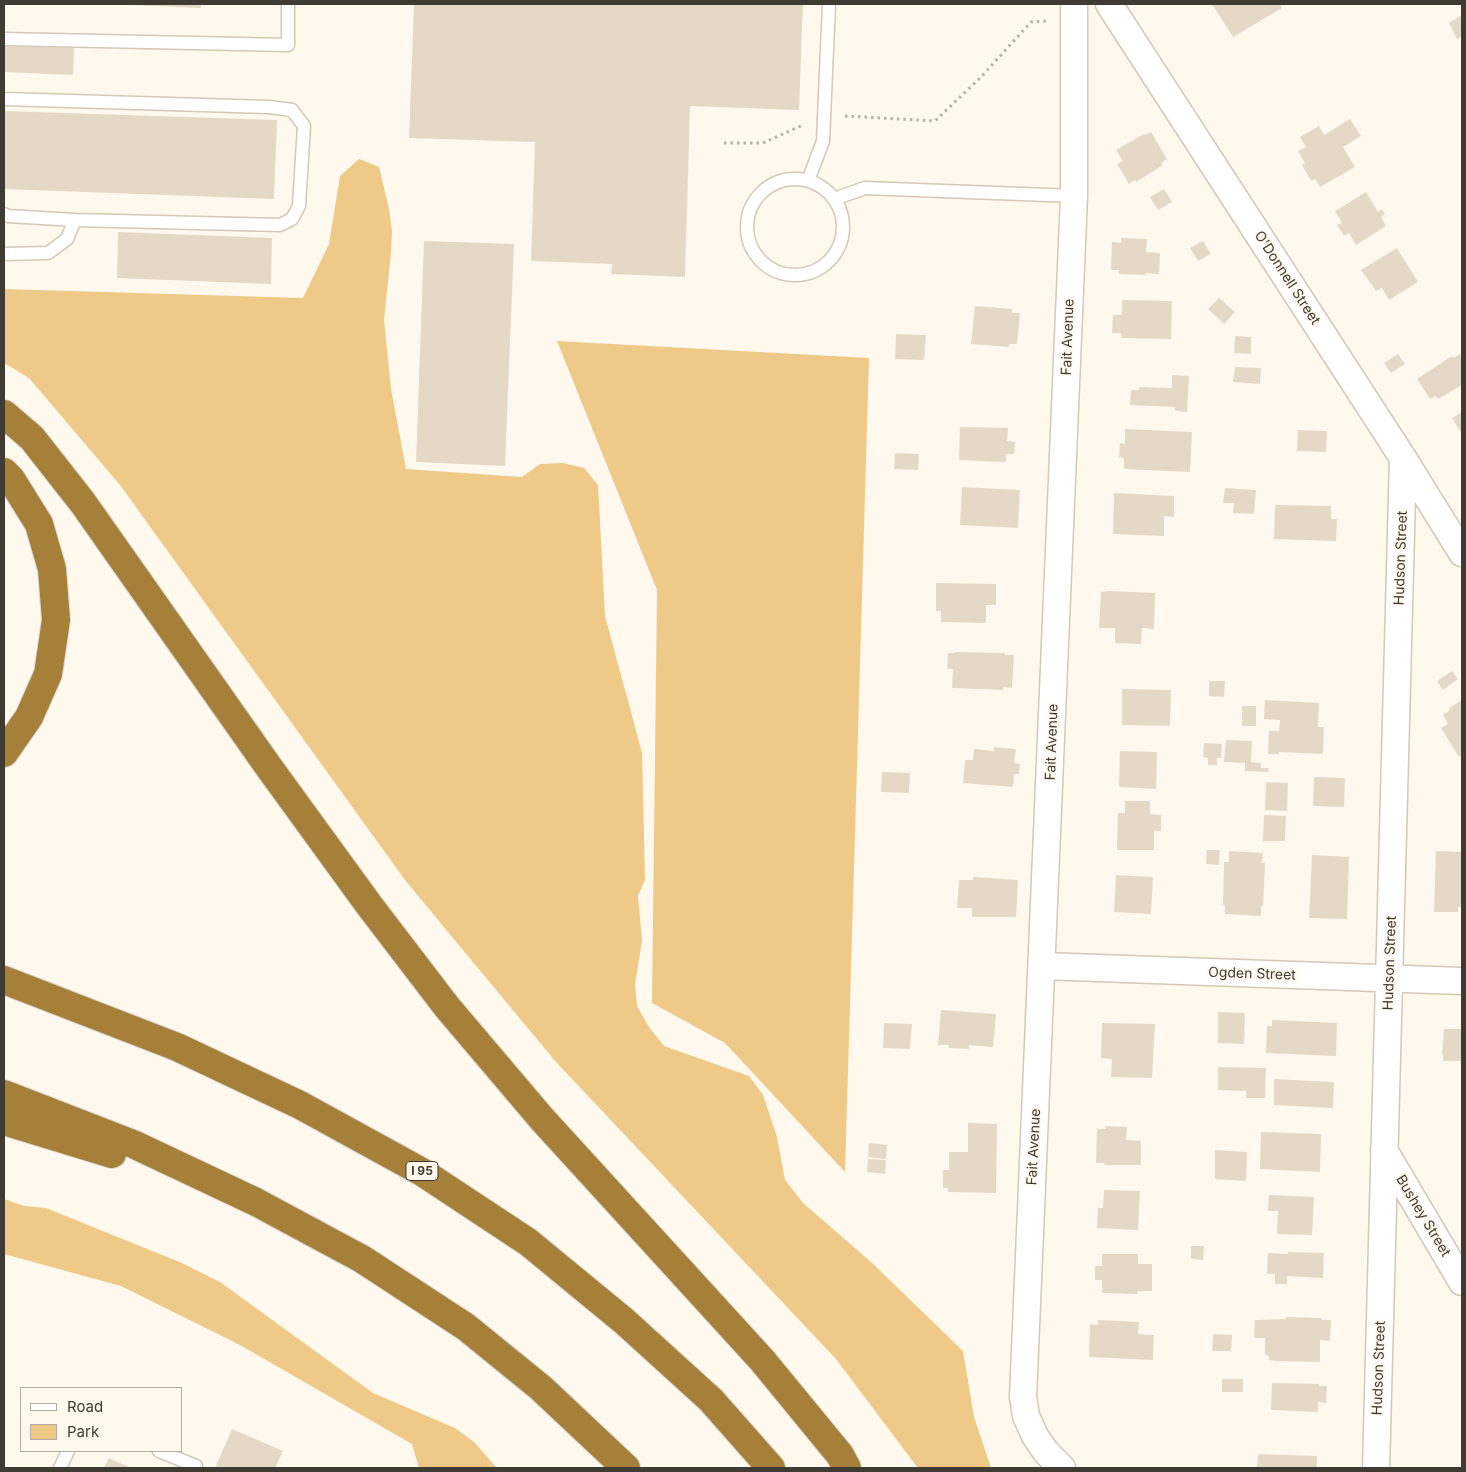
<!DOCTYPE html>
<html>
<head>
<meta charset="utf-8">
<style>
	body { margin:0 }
	#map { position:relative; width:1466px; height:1472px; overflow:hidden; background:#fff8ec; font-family:Inter,sans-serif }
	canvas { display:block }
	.frame { position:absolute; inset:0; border:5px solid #3f3b33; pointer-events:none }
	.legend { position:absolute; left:20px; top:1387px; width:162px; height:65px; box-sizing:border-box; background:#fff8ec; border:1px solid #b2aca2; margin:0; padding:6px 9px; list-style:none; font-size:15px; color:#3f3b33 }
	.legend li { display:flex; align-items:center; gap:10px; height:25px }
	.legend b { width:25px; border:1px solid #b2aca2 }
</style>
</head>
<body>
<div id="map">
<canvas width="1466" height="1472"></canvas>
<div class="frame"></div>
<ul class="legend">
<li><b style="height:6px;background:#fff"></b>Road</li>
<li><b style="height:14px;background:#eec988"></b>Park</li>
</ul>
</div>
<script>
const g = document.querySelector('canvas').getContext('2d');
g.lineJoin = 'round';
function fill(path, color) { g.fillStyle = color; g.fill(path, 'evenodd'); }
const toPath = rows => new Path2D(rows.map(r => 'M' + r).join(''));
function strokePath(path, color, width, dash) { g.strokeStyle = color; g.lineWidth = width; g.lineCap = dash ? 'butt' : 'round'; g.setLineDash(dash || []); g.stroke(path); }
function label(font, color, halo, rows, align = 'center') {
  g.font = font + ' Inter,sans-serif'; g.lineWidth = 4; g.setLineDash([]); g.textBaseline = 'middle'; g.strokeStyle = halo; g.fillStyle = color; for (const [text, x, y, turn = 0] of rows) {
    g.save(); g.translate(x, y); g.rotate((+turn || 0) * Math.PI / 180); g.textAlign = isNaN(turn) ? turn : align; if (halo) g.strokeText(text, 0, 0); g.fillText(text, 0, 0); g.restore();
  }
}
fill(toPath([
	[359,159,379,167,389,209,392,231,391,252,384,320,391,389,406,469,522,477,540,464,563,463,584,468,598,485,605,616,642,753,645,880,638,896,642,941,635,984,637,1006,649,1027,664,1046,749,1076,763,1095,777,1137,785,1180,803,1203,871,1262,963,1351,974,1417,991,1468,918,1468,836,1359,556,1062,477,967,405,880,120,485,29,378,4,363,4,289,303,298,329,244,340,176],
	[557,341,869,358,845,1172,725,1043,652,1003,657,590],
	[4,1199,24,1206,46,1208,182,1263,220,1282,373,1393,455,1428,474,1442,497,1468,419,1468,412,1444,240,1345,121,1286,4,1254]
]), '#eec988');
fill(toPath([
	[132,4,201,4,201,8,132,5],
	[414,4,803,4,799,110,690,106,685,277,611,274,612,264,531,261,535,142,409,138],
	[1212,4,1280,4,1282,8,1233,37],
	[1462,15,1462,36,1457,39,1449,23],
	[4,46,74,48,73,75,4,72],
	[4,111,277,120,274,199,4,189],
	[1350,119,1361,136,1343,147,1355,167,1320,187,1315,179,1311,181,1302,165,1305,163,1298,151,1306,147,1300,137,1319,126,1324,135],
	[1151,132,1167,159,1161,163,1163,165,1136,182,1135,180,1129,184,1117,164,1123,161,1116,150,1144,134,1145,135],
	[1164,189,1172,202,1158,210,1150,197],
	[1366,192,1378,212,1382,209,1385,214,1381,217,1386,226,1356,245,1349,233,1344,236,1337,225,1342,223,1335,211],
	[118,232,272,238,271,284,117,278],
	[1121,238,1147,239,1146,252,1160,253,1159,274,1146,273,1145,275,1119,274,1119,270,1111,270,1112,242,1121,243],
	[424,241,514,244,505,466,416,462],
	[1203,241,1211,254,1198,261,1190,248],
	[1397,248,1418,282,1389,300,1382,288,1376,291,1361,270],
	[1219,298,1235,312,1224,324,1208,309],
	[1122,300,1172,301,1171,339,1122,338,1121,333,1112,333,1113,315,1122,315],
	[975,306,1012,309,1012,313,1020,313,1017,344,1009,344,1009,347,971,344],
	[896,334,926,335,924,360,895,359],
	[1235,336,1251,337,1251,354,1234,353],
	[1462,353,1462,385,1438,399,1436,396,1430,399,1417,379,1452,356,1453,358],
	[1398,354,1405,364,1391,373,1384,363],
	[1235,367,1261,368,1260,384,1233,382],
	[1172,375,1189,376,1187,412,1175,411,1175,407,1130,405,1131,390,1139,390,1139,387,1172,388],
	[1462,412,1462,434,1452,418],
	[960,427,1008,428,1007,441,1015,442,1014,454,1006,454,1006,462,959,460],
	[1125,429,1192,432,1190,472,1124,469,1124,458,1119,457,1120,443,1125,444],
	[1298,430,1327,431,1326,452,1297,451],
	[895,453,919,454,918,470,894,469],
	[962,487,1020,490,1018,528,960,525],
	[1225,488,1256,490,1254,514,1233,513,1234,503,1223,503],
	[1114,493,1174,496,1174,517,1164,516,1164,536,1113,534],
	[1275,505,1331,506,1331,519,1337,519,1336,541,1274,539],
	[936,583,996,584,996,605,986,605,986,623,941,622,941,611,936,611],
	[1109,591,1155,593,1154,629,1142,628,1141,644,1115,643,1115,628,1099,628,1101,592],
	[955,652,1005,653,1005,655,1014,655,1012,688,1003,687,1004,690,952,688,953,669,947,669,948,653,955,653],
	[1452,671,1458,679,1443,690,1437,681],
	[1209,681,1225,681,1224,697,1209,696],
	[1122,689,1171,690,1170,726,1122,725],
	[1265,700,1319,703,1318,727,1324,727,1323,754,1279,752,1279,754,1268,754,1269,731,1279,731,1280,720,1264,719],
	[1462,700,1462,755,1459,757,1441,728,1448,724,1443,715,1450,710,1449,708],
	[1242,706,1256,706,1256,726,1242,726],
	[1226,740,1252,741,1251,762,1261,763,1261,768,1269,768,1268,772,1245,771,1245,763,1224,762],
	[1204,743,1222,744,1221,758,1217,758,1217,765,1208,765,1208,758,1203,757],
	[994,747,1016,749,1014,763,1020,764,1019,774,1014,774,1013,787,963,783,965,760,973,760,974,749,994,751],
	[1120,751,1157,752,1156,789,1119,787],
	[882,772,910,773,909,793,881,792],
	[1314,777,1345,778,1344,807,1313,806],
	[1266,782,1288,783,1287,811,1265,810],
	[1125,801,1150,801,1150,814,1161,815,1161,831,1154,831,1154,850,1117,850,1118,813,1125,813],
	[1264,815,1286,816,1285,841,1263,841],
	[1207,850,1220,850,1219,865,1206,864],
	[1229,851,1263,853,1262,863,1265,863,1263,906,1261,906,1261,916,1225,914,1225,905,1223,905,1224,862,1229,862],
	[1436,851,1462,852,1462,907,1458,907,1458,912,1434,912],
	[1312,855,1349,857,1347,919,1309,918],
	[1116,875,1153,877,1151,914,1114,912],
	[973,877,1018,880,1016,917,972,917,972,908,957,908,959,880,973,880],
	[941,1010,996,1014,993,1047,969,1045,969,1049,949,1048,949,1045,938,1045],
	[1218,1012,1245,1013,1244,1044,1218,1043],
	[1272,1020,1337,1023,1336,1056,1266,1053,1267,1026,1272,1026],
	[884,1023,912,1024,910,1049,883,1048],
	[1102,1023,1155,1024,1152,1078,1111,1077,1112,1059,1101,1058],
	[1444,1029,1462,1029,1462,1061,1443,1061,1443,1054,1442,1054],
	[1218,1067,1266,1068,1265,1098,1246,1098,1246,1091,1218,1090],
	[1274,1079,1334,1082,1333,1108,1274,1105],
	[968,1123,997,1124,996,1193,948,1192,948,1188,943,1188,943,1170,949,1170,949,1152,968,1152],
	[1105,1126,1127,1127,1126,1140,1141,1141,1141,1165,1104,1165,1105,1163,1096,1163,1097,1129,1106,1129],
	[1261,1132,1321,1134,1320,1172,1260,1169],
	[869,1143,887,1145,886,1159,868,1157],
	[1215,1150,1247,1152,1246,1181,1215,1179],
	[868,1159,886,1160,885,1174,867,1172],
	[1104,1190,1140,1191,1138,1230,1097,1228,1098,1208,1103,1208],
	[1269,1195,1314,1197,1312,1235,1277,1234,1278,1211,1268,1211],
	[1191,1246,1204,1246,1203,1260,1191,1259],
	[1288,1252,1324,1253,1323,1278,1287,1276,1287,1284,1275,1284,1275,1274,1267,1274,1268,1253,1288,1254],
	[1102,1254,1138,1254,1138,1264,1152,1264,1152,1291,1138,1291,1137,1294,1102,1293,1102,1280,1095,1280,1095,1266,1102,1266],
	[1286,1317,1322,1318,1321,1320,1331,1320,1330,1341,1320,1340,1320,1362,1276,1361,1269,1360,1269,1356,1265,1355,1265,1338,1254,1338,1255,1320,1286,1319],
	[1098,1320,1139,1322,1138,1334,1154,1335,1153,1360,1089,1357,1090,1324,1098,1325],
	[1213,1334,1232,1335,1231,1351,1212,1351],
	[1222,1379,1243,1379,1243,1392,1222,1392],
	[1272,1383,1319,1384,1319,1386,1327,1386,1326,1403,1318,1402,1318,1412,1271,1410],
	[232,1429,283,1451,275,1468,215,1468],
	[1258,1454,1317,1456,1317,1468,1257,1468],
	[109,1458,131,1468,104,1468]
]), '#e4d9c6');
const lane = toPath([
	[4,39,288,45,288,4],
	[4,99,269,107,292,110,304,126,299,206,292,219,280,225,75,220,8,216,4,214],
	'747 227a48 48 0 1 1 96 0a48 48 0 1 1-96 0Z',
	[808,181,823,141,829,4],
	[834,199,865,188,1074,196],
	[4,254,48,253,67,239,75,220],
	[159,1451,196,1466],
	[60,1468,68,1451]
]);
const street = toPath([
	[1109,4,1403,458,1462,553],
	[1042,966,1462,981],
	[1384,1150,1462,1282],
	[1062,1468,1046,1452,1035,1436,1026,1416,1023,1397,1074,196,1074,4],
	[1376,1468,1403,458]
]);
const highway = toPath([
	[4,414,32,438,83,503,268,766,369,905,447,1007,542,1119,762,1360,840,1455,847,1468],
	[4,472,11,479,39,524,52,569,56,620,48,674,29,717,4,753],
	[4,980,177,1047,300,1105,422,1172,528,1242,624,1321,711,1400,771,1468],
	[4,1094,133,1144,256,1202,362,1259,466,1327,541,1388,626,1468],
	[4,1121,112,1154]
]);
strokePath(lane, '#d4c8b6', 15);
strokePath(street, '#d4c8b6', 29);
strokePath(highway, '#d9d8d6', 30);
strokePath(toPath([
	[845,116,935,121,981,77,1031,22,1046,21],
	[724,143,763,143,803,125]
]), '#b6b0a5', 3, [2.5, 4]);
strokePath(lane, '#fff', 12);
strokePath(street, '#fff', 26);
strokePath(highway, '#a68039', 28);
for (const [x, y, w] of [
	[422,1171,32]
]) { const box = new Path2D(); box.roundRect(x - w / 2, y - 9.5, w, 19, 4); g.fillStyle = '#fff8ec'; g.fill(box); strokePath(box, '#3f3b33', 1); }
label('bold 12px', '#3f3b33', null, [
	["I 95",422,1171]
]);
label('14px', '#3f3b33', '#fff8ec', [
	["O'Donnell Street",1287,278,57],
	["Fait Avenue",1068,337,-88],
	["Hudson Street",1401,558,-88],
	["Fait Avenue",1052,742,-88],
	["Hudson Street",1390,963,-88],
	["Ogden Street",1252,974,2],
	["Fait Avenue",1034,1147,-87],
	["Bushey Street",1423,1216,59],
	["Hudson Street",1379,1368,-88]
]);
</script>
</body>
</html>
